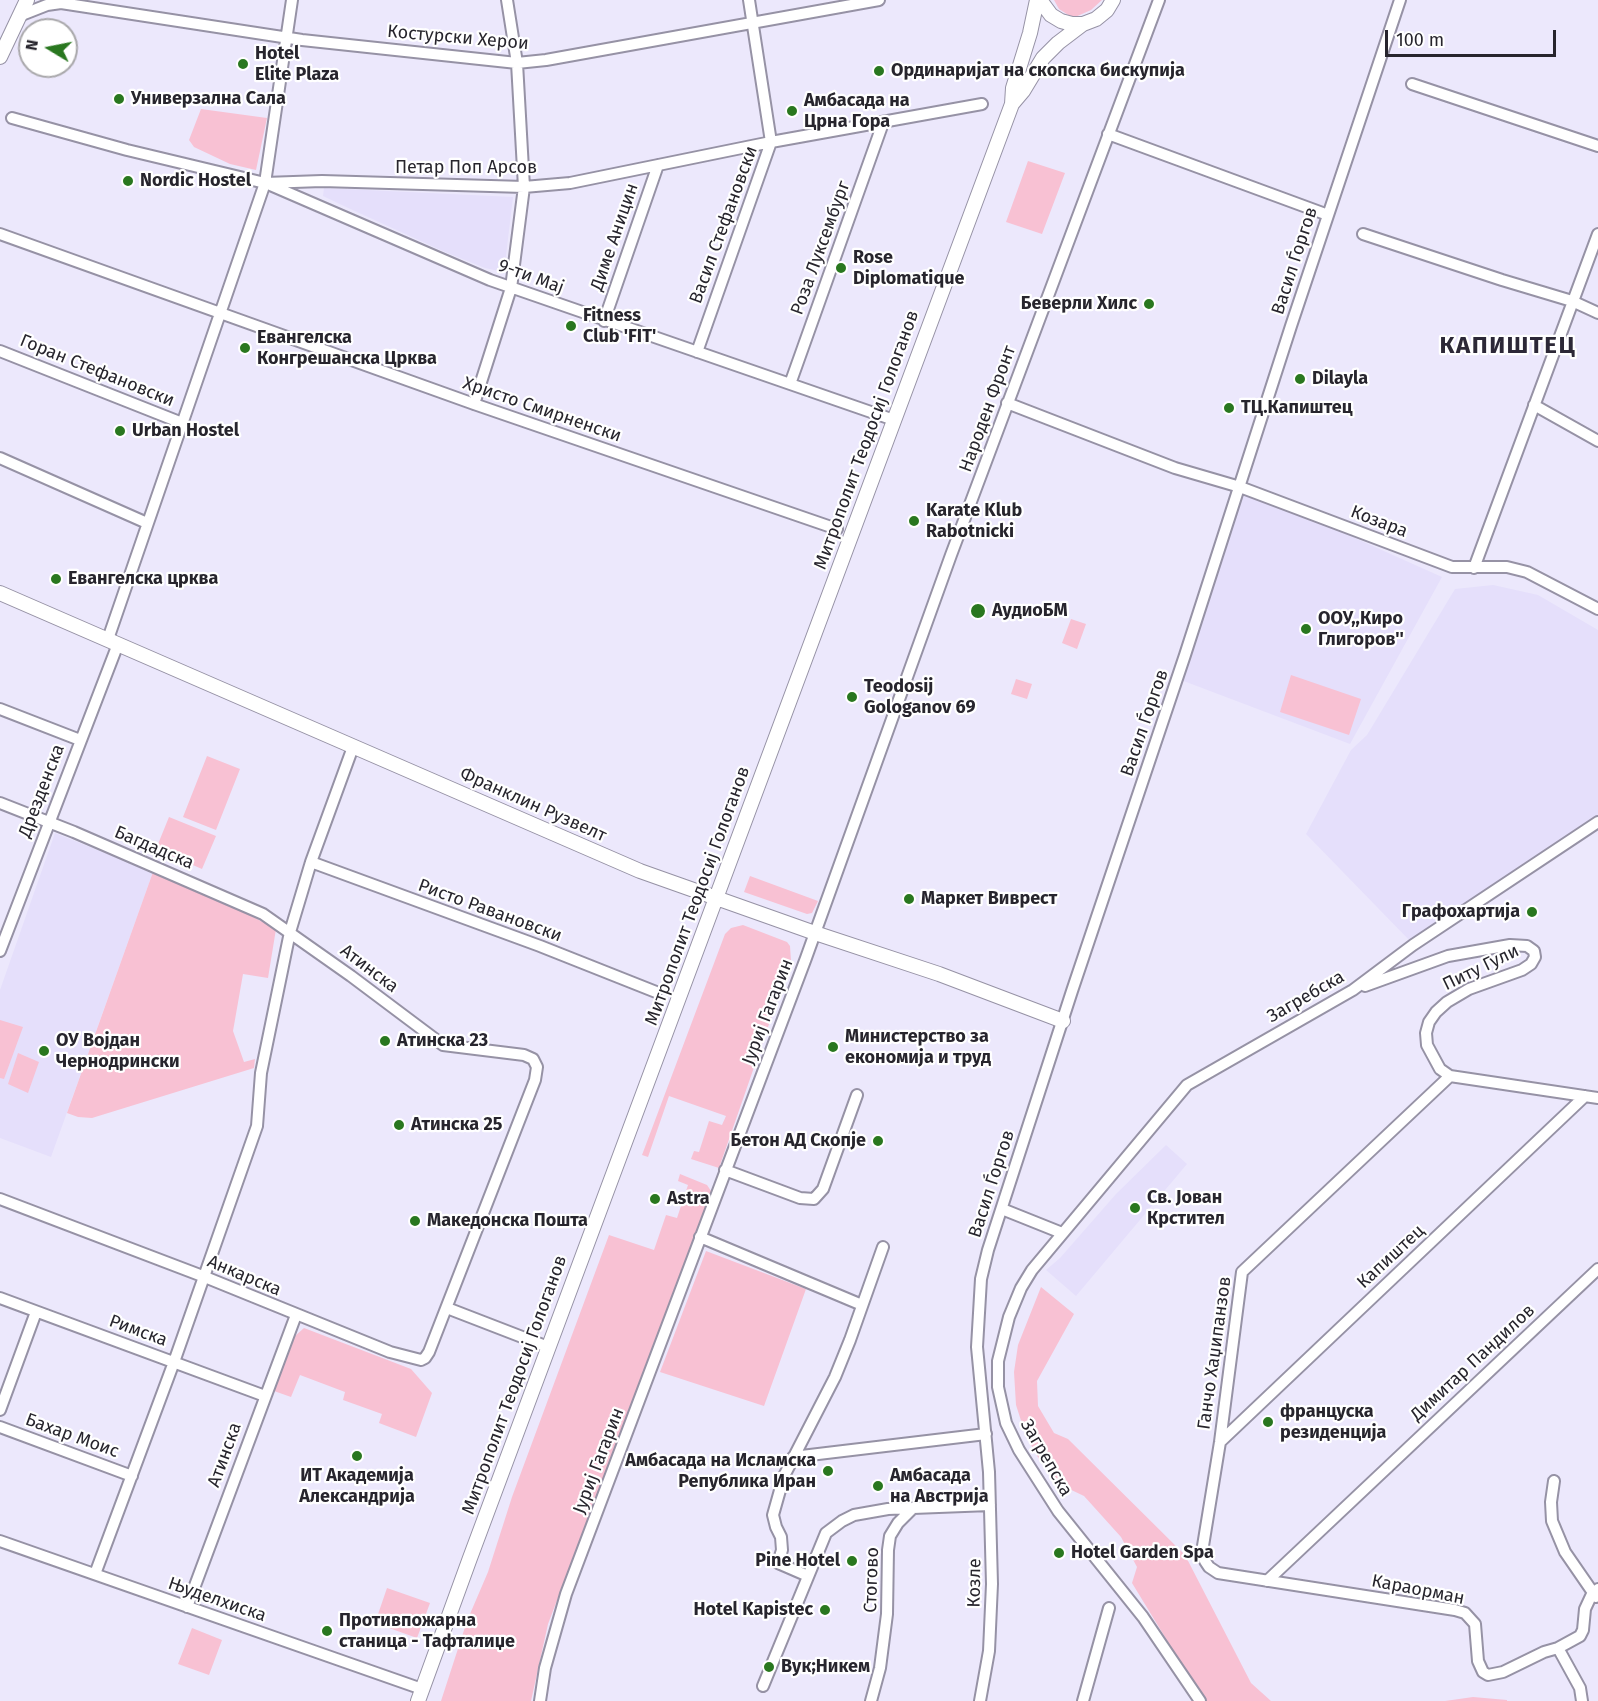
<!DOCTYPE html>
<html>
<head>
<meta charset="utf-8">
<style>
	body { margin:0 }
	#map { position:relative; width:1598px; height:1701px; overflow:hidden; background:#ece8fc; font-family:"Fira Sans",sans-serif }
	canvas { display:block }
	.north { position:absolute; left:18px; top:18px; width:60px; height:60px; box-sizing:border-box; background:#fff; border:2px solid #a9a8ab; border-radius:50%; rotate:280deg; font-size:16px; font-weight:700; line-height:24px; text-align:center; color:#27252d }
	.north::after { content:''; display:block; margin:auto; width:21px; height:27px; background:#29771f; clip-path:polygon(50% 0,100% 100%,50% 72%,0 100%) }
	.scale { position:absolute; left:1385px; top:30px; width:171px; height:27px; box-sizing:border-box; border:3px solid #27252d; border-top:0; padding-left:8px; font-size:18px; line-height:21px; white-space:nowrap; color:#27252d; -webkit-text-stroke:4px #fff; paint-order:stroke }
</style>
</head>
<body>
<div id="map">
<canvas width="1598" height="1701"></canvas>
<div class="north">N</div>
<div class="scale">100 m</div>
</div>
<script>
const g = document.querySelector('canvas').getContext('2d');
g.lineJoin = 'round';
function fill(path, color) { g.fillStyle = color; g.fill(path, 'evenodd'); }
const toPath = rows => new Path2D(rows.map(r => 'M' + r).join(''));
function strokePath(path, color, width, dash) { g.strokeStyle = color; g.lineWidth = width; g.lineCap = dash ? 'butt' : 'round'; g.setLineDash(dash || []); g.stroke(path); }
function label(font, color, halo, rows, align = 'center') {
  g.font = font + ' "Fira Sans",sans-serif'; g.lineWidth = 4.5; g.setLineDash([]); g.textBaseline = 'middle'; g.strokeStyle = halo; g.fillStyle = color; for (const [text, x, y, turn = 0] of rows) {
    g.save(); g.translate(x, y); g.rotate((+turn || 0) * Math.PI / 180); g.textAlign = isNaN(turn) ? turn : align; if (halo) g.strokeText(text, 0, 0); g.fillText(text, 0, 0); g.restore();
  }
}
fill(toPath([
	[324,188,513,197,504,272,485,268,445,252,346,207,323,196],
	[1243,488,1442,577,1350,744,1181,680],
	[1493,585,1538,595,1598,630,1598,817,1410,941,1306,834,1351,750,1367,735,1455,589],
	[55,833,153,872,51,1157,0,1138,0,990],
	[1166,1145,1187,1164,1076,1296,1046,1270,1060,1258,1116,1194]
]), '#e5dffb');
fill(toPath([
	[1054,0,1102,0,1091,10,1073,18,1059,9],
	[201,109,267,118,256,170,230,164,194,147,189,140],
	[1028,161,1065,173,1042,234,1006,222],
	[1071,619,1086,624,1077,649,1062,643],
	[1291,675,1361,699,1349,735,1280,712],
	[1016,679,1032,684,1027,699,1011,694],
	[207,756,240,769,216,830,183,817],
	[169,817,216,836,202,869,156,849],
	[153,872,223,901,276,929,268,978,243,974,233,1031,244,1062,255,1059,254,1068,92,1118,78,1117,67,1113],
	[750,876,818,901,812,913,807,914,744,892],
	[743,925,787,942,790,946,791,961,719,1168,691,1159,694,1151,699,1152,709,1121,722,1125,726,1116,669,1096,648,1157,642,1155,725,934,731,928],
	[0,1020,23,1027,4,1079,0,1078],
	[18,1053,39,1062,28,1093,8,1084],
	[680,1174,707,1185,711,1191,711,1195,548,1624,531,1701,441,1701,467,1621,488,1572,512,1497,609,1235,654,1250,666,1215,677,1218,688,1185,678,1181],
	[706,1251,806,1289,764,1406,660,1372],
	[1041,1287,1074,1314,1037,1381,1038,1406,1054,1433,1068,1439,1185,1555,1251,1683,1271,1701,1204,1701,1132,1583,1137,1567,1121,1537,1084,1496,1063,1486,1039,1459,1026,1436,1016,1405,1014,1372,1018,1345],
	[304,1328,411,1369,432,1393,416,1437,379,1423,382,1414,343,1400,345,1392,300,1375,291,1397,274,1391,295,1336],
	[387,1588,430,1603,417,1638,375,1623],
	[192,1628,222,1640,209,1675,178,1664],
	[1473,1697,1507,1700,1507,1701,1445,1701]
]), '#f8c1d3');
const minor = toPath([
	[19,16,47,5,61,3,302,40,517,63,546,60,879,0],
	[1412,84,1598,146],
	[12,118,127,150,265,183,322,181,524,187,570,183,771,142,982,104],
	[1108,134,1328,215],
	[268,184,490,280,894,420],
	[0,234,474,404,837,529],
	[1363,234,1502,280,1572,301,1598,313],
	[604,321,658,165],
	[0,351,182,423],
	[697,352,771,142,749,0],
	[790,384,883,123],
	[1007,403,1175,468,1240,487,1452,567,1507,567,1527,572,1598,609],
	[474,404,511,288,524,187,517,63,507,0],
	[1534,405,1598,441],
	[0,458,147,523],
	[1474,568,1598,234],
	[108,639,265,183,292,0],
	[0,709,80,740],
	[0,803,74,832,263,914,351,976,443,1045,524,1055,533,1059,537,1067,535,1080,429,1352,425,1358,421,1360,390,1352,205,1277,0,1199],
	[311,862,540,946,656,992],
	[0,951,118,644],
	[1365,986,1448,956,1510,945,1527,946,1534,951,1535,957,1531,964,1522,970,1469,989,1447,1002,1436,1012,1429,1022,1426,1033,1427,1045,1440,1069,1450,1076,1598,1098],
	[1450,1076,1242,1272,1220,1442,1202,1552,1205,1561,1209,1567,1218,1573,1455,1610,1465,1613,1475,1624,1478,1661,1483,1672,1488,1675,1503,1672,1544,1652,1558,1648,1580,1636,1583,1630,1585,1609,1592,1594,1598,1589],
	[725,1170,800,1198,814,1199,823,1189,857,1095],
	[1002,1209,1062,1233],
	[700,1237,862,1305],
	[0,1298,265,1396],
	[447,1308,548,1347],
	[0,1410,36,1312],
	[0,1427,132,1476],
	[1220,1442,1585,1096],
	[793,1457,986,1434],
	[1554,1481,1551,1502,1552,1521,1565,1552,1596,1597],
	[0,1541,422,1689],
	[95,1574,174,1362,257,1126,261,1073,290,932,311,862,353,747],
	[808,1576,778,1563,782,1550,781,1537,776,1527,773,1515,784,1476,835,1377,850,1340,883,1247],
	[1267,1581,1598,1269],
	[187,1607,296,1315],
	[1558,1648,1580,1688,1582,1701],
	[763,1686,826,1533,842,1521,854,1515,888,1509,913,1508],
	[540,1701,545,1668,566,1594,806,958,951,555,1159,0],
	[871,1701,880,1668,887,1614,888,1550,890,1536,898,1523,913,1508,990,1505],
	[980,1701,989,1651,992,1584,989,1472,977,1347,981,1279,988,1250,1072,991,1185,655,1291,326,1400,0],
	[1083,1701,1109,1608],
	[1200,1701,1143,1617,1058,1511,1019,1450,1006,1423,998,1387,998,1361,1009,1317,1021,1288,1032,1270,1187,1085,1353,990,1413,945,1598,822]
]);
const tertiary = toPath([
	[1040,0,1051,15,1061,21,1072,24,1083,24,1096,19,1107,10,1113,0],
	[0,57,27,0],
	[1012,104,1013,88,1030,33,1037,0],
	[0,593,640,871,815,933,939,974,1063,1021],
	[418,1701,470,1558,1012,104,1023,91,1043,58,1058,43,1083,24]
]);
strokePath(minor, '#9692a5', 14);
strokePath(tertiary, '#9692a5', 16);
strokePath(minor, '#fff', 10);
strokePath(tertiary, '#fff', 14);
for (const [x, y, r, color] of [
	[243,64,6,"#29771f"],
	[879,71,6,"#29771f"],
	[119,99,6,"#29771f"],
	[792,111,6,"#29771f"],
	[128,181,6,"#29771f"],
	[841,268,6,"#29771f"],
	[1149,304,6,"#29771f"],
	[571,326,6,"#29771f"],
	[245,348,6,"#29771f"],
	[1300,379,6,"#29771f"],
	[1229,408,6,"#29771f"],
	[120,431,6,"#29771f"],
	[914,521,6,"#29771f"],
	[56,579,6,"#29771f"],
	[978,611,8,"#29771f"],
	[1306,629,6,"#29771f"],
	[852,697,6,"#29771f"],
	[909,899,6,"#29771f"],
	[1532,912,6,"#29771f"],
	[385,1041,6,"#29771f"],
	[833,1047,6,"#29771f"],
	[44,1051,6,"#29771f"],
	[399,1125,6,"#29771f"],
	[878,1141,6,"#29771f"],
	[655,1199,6,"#29771f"],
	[1135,1208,6,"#29771f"],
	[415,1221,6,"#29771f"],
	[1268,1422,6,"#29771f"],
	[357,1456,6,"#29771f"],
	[828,1471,6,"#29771f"],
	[878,1486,6,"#29771f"],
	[1059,1553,6,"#29771f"],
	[852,1561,6,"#29771f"],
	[825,1610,6,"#29771f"],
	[327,1631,6,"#29771f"],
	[769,1667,6,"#29771f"]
]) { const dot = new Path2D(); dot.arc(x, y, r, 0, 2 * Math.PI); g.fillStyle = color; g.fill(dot); strokePath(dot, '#fff', 2); }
label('18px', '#27252d', '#fff', [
	["Костурски Херои",458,38,5],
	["Петар Поп Арсов",466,168],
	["Васил Стефановски",724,225,-70],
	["Диме Аницин",615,237,-71],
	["Роза Луксембург",821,248,-70],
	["Васил Ѓоргов",1295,261,-72],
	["9-ти Мај",531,277,20],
	["Горан Стефановски",97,371,22],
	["Народен Фронт",988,409,-70],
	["Христо Смирненски",542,410,19],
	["Митрополит Теодосиј Гологанов",867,440,-70],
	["Козара",1379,522,21],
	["Васил Ѓоргов",1145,723,-71],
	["Дрезденска",42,791,-69],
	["Франклин Рузвелт",533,805,24],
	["Багдадска",154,848,23],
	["Митрополит Теодосиј Гологанов",698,896,-70],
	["Ристо Равановски",490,911,20],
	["Питу Гули",1481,968,-26],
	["Атинска",369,969,37],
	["Загребска",1306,997,-30],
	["Јуриј Гагарин",768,1012,-69],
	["Васил Ѓоргов",992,1184,-72],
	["Капиштец",1391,1257,-43],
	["Анкарска",244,1276,23],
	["Римска",138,1331,20],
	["Ганчо Хаџипанзов",1215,1353,-82],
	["Димитар Пандилов",1473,1363,-43],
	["Митрополит Теодосиј Гологанов",515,1385,-70],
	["Бахар Моис",72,1436,20],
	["Атинска",225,1455,-70],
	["Загрепска",1046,1458,60],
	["Јуриј Гагарин",599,1461,-69],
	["Стогово",872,1580,-88],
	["Козле",975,1583,-89],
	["Караорман",1418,1590,11],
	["Њуделхиска",217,1600,19]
]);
label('bold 18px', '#27252d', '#fff', [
	["Hotel",255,54],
	["Elite Plaza",255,75],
	["Ординаријат на скопска бискупија",891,71],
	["Универзална Сала",131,99],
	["Амбасада на",804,101],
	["Црна Гора",804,122],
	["Nordic Hostel",140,181],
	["Rose",853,258],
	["Diplomatique",853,279],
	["Беверли Хилс",1137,304,"right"],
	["Fitness",583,316],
	["Club 'FIT'",583,337],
	["Евангелска",257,338],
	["Конгрешанска Црква",257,359],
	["Dilayla",1312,379],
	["ТЦ.Капиштец",1241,408],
	["Urban Hostel",132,431],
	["Karate Klub",926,511],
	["Rabotnicki",926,532],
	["Евангелска црква",68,579],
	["АудиоБМ",992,611],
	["ООУ,,Киро",1318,619],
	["Глигоров''",1318,640],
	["Teodosij",864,687],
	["Gologanov 69",864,708],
	["Маркет Виврест",921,899],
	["Графохартија",1520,912,"right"],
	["Министерство за",845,1037],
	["економија и труд",845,1058],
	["ОУ Војдан",56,1041],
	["Чернодрински",56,1062],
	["Атинска 23",397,1041],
	["Атинска 25",411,1125],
	["Бетон АД Скопје",866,1141,"right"],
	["Св. Јован",1147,1198],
	["Крстител",1147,1219],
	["Astra",667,1199],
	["Македонска Пошта",427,1221],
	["француска",1280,1412],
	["резиденција",1280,1433],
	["Амбасада на Исламска",816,1461,"right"],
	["Република Иран",816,1482,"right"],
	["ИТ Академија",357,1476,"center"],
	["Александрија",357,1497,"center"],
	["Амбасада",890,1476],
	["на Австрија",890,1497],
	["Hotel Garden Spa",1071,1553],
	["Pine Hotel",840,1561,"right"],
	["Hotel Kapistec",813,1610,"right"],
	["Противпожарна",339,1621],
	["станица - Тафталиџе",339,1642],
	["Вук;Никем",781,1667]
], 'left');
g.letterSpacing = '1.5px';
label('bold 24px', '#2c2837', '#fff', [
	["КАПИШТЕЦ",1508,346]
]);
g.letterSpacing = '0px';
</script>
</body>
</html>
